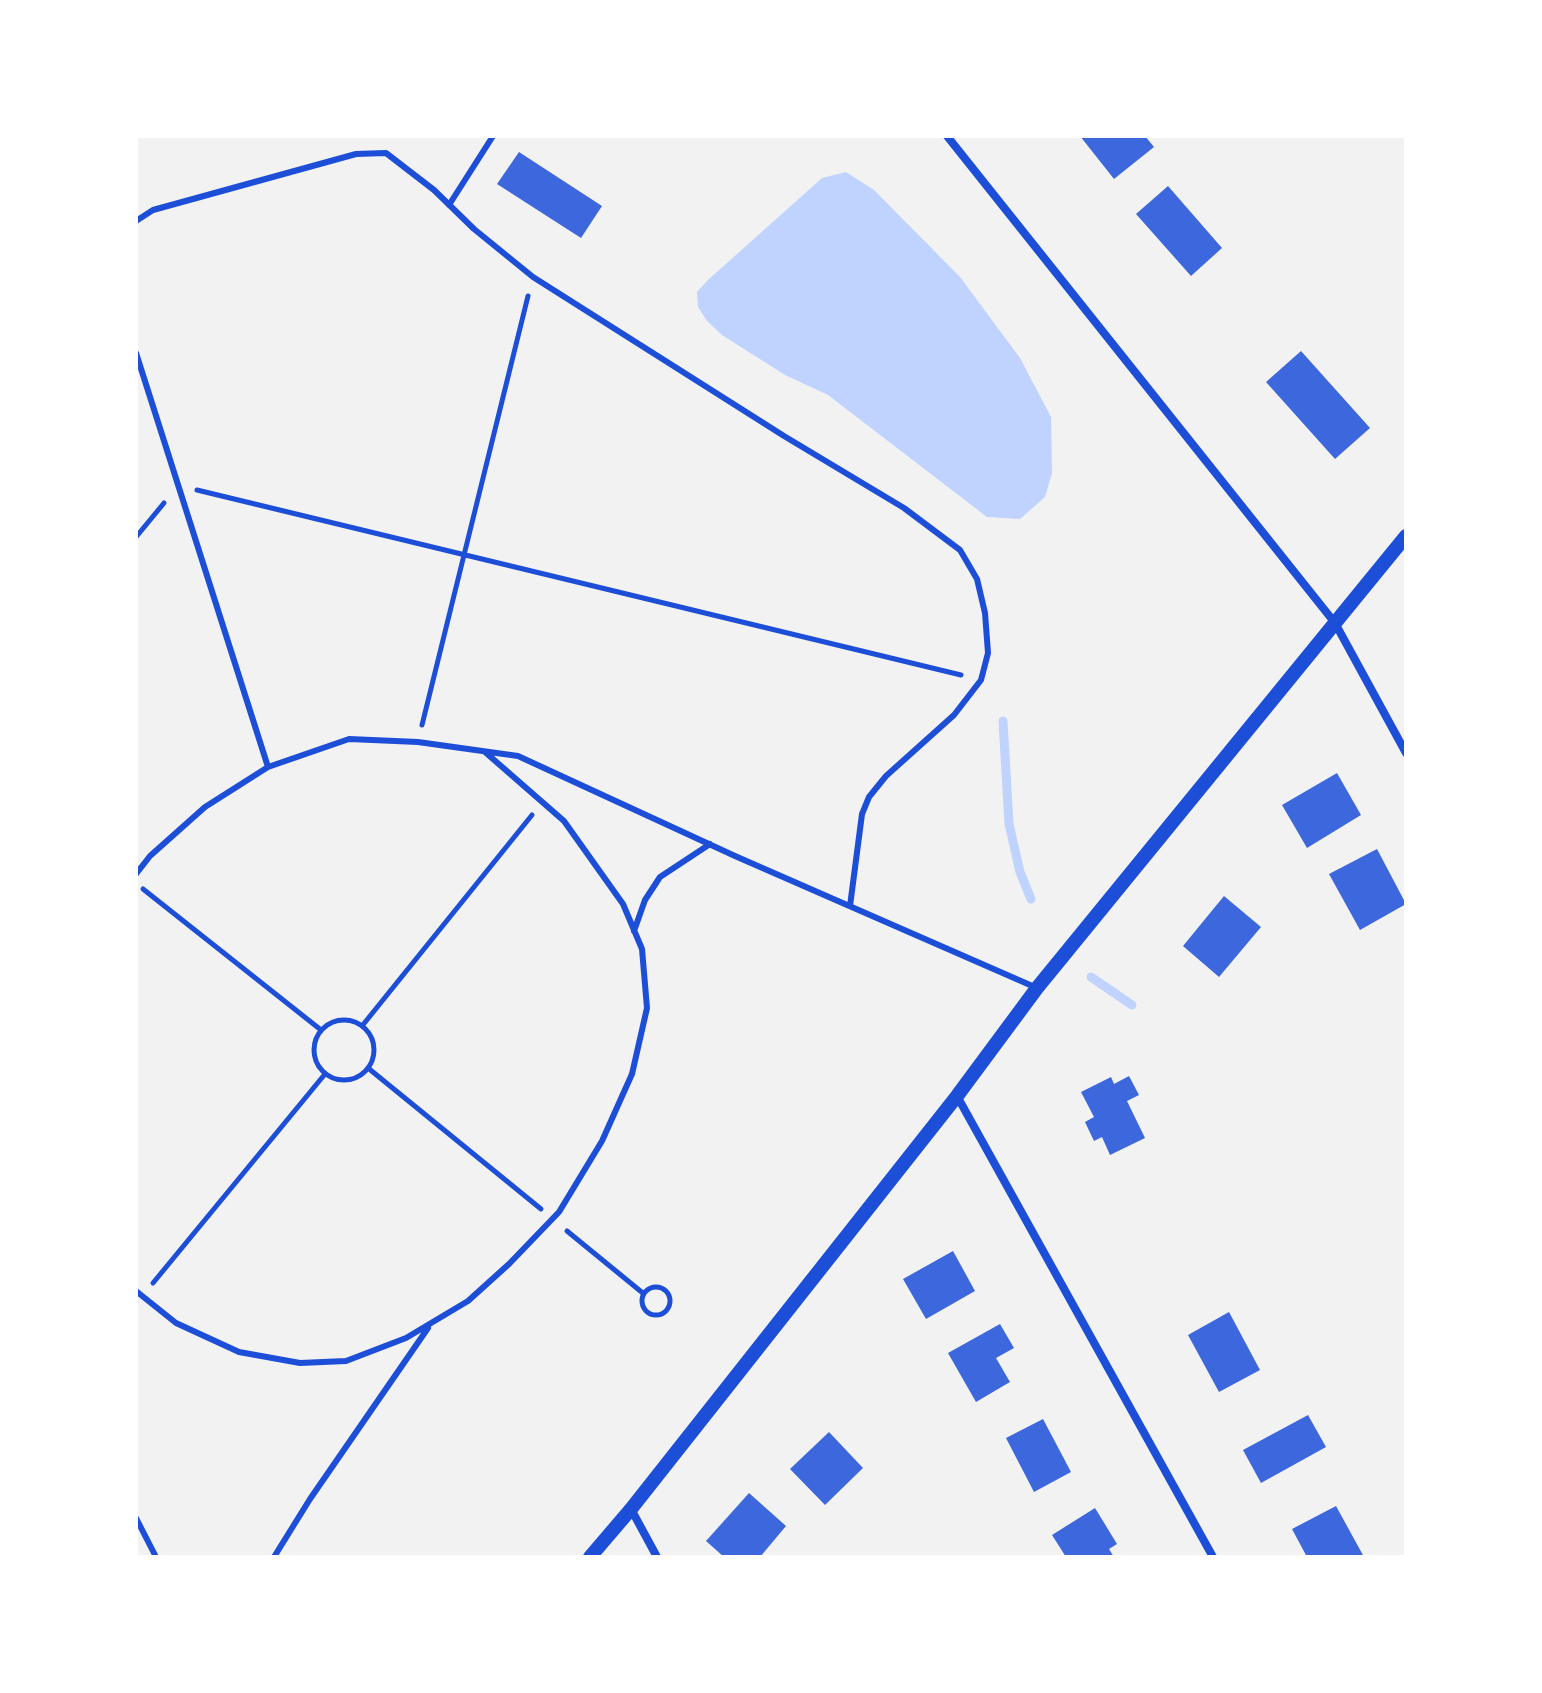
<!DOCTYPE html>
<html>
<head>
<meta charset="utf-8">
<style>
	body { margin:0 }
	#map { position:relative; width:1542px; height:1693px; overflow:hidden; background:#f2f2f2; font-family:"Golos Text",sans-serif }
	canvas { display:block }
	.frame { position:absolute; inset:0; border:138px solid #fff; pointer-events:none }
</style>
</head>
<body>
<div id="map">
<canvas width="1542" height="1693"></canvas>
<div class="frame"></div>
</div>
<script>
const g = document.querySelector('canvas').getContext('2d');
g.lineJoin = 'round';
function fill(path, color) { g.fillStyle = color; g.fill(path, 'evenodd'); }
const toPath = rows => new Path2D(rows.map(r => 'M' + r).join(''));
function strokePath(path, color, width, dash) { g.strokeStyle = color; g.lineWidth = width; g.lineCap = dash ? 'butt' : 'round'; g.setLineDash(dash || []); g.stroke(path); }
fill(toPath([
	[846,172,874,190,960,277,1020,358,1051,417,1052,473,1045,497,1020,519,987,517,828,395,785,375,722,335,707,321,698,307,697,292,708,280,822,178]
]), '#bfd3fe');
strokePath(toPath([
	[1003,721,1009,824,1020,872,1031,899],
	[1091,977,1132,1005]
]), '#bfd3fe', 9);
fill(toPath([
	[1080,136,1145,136,1154,147,1114,179],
	[519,152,602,206,581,238,497,184],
	[1168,186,1222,248,1191,276,1136,214],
	[1301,351,1370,428,1335,459,1266,382],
	[1337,773,1361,815,1307,848,1282,805],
	[1377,849,1406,904,1360,930,1329,874],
	[1224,896,1261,927,1219,977,1183,946],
	[1129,1076,1139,1095,1127,1101,1145,1138,1110,1155,1102,1137,1094,1141,1085,1122,1094,1117,1081,1092,1111,1077,1114,1084],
	[953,1251,975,1291,926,1319,903,1279],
	[1229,1312,1260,1370,1219,1392,1188,1335],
	[1000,1324,1014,1348,996,1358,1010,1382,976,1402,948,1353],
	[1308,1415,1326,1447,1261,1483,1243,1450],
	[1043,1419,1071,1472,1034,1492,1006,1438],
	[829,1432,863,1468,825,1505,790,1469],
	[749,1493,786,1526,760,1557,724,1557,706,1541],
	[1336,1506,1364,1557,1307,1557,1292,1529],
	[1095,1508,1117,1544,1109,1549,1114,1557,1066,1557,1052,1535]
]), '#3d67dc');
strokePath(toPath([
	[197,490,961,675],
	[136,537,164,503],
	[422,725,528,296],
	[143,889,321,1030],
	'314 1050a30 30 0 1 1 60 0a30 30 0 1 1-60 0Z',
	[362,1026,532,815],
	[368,1068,541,1209],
	[567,1231,644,1294],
	[153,1283,325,1074],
	'642 1301a14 14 0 1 1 28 0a14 14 0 1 1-28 0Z'
]), '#1d4ed8', 5);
strokePath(toPath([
	[449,205,493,136],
	[136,221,153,210,356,154,386,153,434,190,474,229,533,277,784,436,904,508,960,550,977,579,985,613,988,653,981,680,954,715,886,776,869,797,862,814,850,906],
	[136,353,268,767],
	[136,874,150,856,205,807,268,767,349,739,418,742,518,756,735,856,1037,988],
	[634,931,645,900,660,877,710,844],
	[136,1291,176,1323,239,1352,300,1363,346,1361,406,1338,468,1301,509,1264,559,1212,602,1141,632,1074,647,1008,642,949,623,904,564,821,485,752],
	[136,1518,156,1557],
	[274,1557,310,1499,428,1328]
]), '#1d4ed8', 6);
strokePath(toPath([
	[947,136,1335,623,1406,753],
	[957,1096,1213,1557],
	[631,1509,657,1557]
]), '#1d4ed8', 8);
strokePath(toPath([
	[590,1557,631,1509,957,1096,1037,988,1406,536]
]), '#1d4ed8', 14);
</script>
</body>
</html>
